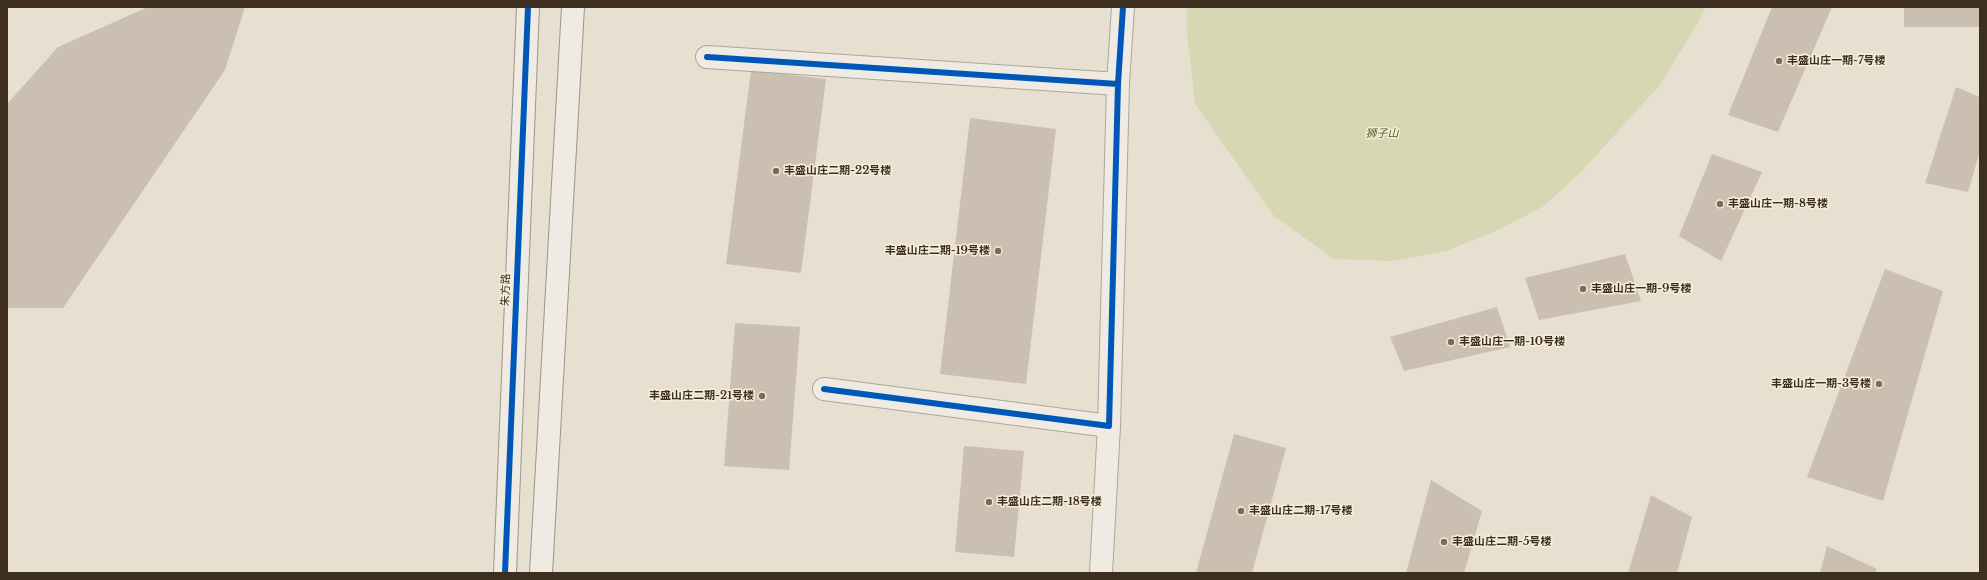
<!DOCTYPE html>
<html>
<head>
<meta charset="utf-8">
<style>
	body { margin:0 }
	#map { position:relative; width:1987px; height:580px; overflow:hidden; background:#e7e0d1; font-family:"Libre Baskerville",serif }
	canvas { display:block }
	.frame { position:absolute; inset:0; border:8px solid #3d2e20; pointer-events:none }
</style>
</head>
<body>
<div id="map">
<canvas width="1987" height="580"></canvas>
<div class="frame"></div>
</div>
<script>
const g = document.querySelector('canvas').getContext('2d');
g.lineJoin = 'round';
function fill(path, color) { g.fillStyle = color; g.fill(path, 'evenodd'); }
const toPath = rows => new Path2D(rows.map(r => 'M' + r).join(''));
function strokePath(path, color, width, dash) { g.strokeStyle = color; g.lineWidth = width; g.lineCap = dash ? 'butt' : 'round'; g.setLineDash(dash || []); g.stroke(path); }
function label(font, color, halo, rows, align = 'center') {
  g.font = font + ' "Libre Baskerville","Noto Sans SC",serif'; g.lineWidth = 3; g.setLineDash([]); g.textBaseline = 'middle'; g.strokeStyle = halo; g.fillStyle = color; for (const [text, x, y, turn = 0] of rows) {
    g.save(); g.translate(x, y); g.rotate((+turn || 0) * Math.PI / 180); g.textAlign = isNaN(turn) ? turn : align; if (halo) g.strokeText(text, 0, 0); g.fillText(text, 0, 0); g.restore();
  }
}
fill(toPath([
	[1187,7,1705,7,1700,19,1660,85,1581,172,1544,206,1498,230,1446,251,1393,261,1334,259,1274,216,1195,104,1187,33]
]), '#d6d7b3');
fill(toPath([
	[148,7,245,7,225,70,63,308,7,308,7,104,58,47],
	[1772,7,1832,7,1778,132,1728,115],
	[1904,7,1980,7,1980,27,1904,27],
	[751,70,826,79,801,273,726,264],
	[1956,87,1980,97,1980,151,1968,192,1925,183],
	[970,118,1056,129,1026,384,940,374],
	[1712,154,1762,172,1721,261,1679,236],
	[1625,254,1641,301,1539,320,1525,278],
	[1885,269,1943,291,1883,501,1807,477],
	[1497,307,1510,347,1404,371,1390,337],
	[735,323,800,327,789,470,724,466],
	[1234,434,1286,448,1252,573,1196,573],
	[964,446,1024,451,1014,557,955,552],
	[1431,480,1482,511,1464,573,1406,573],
	[1651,495,1692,517,1677,573,1628,573],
	[1827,546,1877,569,1875,573,1820,573]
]), '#cbbfb2');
const street = toPath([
	[707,57,1118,84],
	[824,389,1109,426,1118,84,1123,7],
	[1101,573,1109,426]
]);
const secondary = toPath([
	[505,573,528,7],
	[541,573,573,7]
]);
strokePath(street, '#ada599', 24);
strokePath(secondary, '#9c958a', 24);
strokePath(street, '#efebe3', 22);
strokePath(secondary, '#efebe3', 22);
strokePath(toPath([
	[707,57,1118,84],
	[824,389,1109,426,1118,84,1123,7],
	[505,573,528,7]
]), '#0057b8', 6);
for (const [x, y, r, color] of [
	[1779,61,4,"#786c5e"],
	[776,171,4,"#786c5e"],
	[1720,204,4,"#786c5e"],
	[998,251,4,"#786c5e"],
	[1583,289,4,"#786c5e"],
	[1451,342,4,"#786c5e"],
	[1879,384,4,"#786c5e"],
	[762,396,4,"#786c5e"],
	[989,502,4,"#786c5e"],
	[1241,511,4,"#786c5e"],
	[1444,542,4,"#786c5e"]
]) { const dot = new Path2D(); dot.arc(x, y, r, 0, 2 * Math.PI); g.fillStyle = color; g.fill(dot); strokePath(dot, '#f7eed8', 1.5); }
label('bold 11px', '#3d2e20', '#f7eed8', [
	["丰盛山庄一期-7号楼",1787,61],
	["丰盛山庄二期-22号楼",784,171],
	["丰盛山庄一期-8号楼",1728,204],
	["丰盛山庄二期-19号楼",990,251,"right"],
	["丰盛山庄一期-9号楼",1591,289],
	["丰盛山庄一期-10号楼",1459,342],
	["丰盛山庄一期-3号楼",1871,384,"right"],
	["丰盛山庄二期-21号楼",754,396,"right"],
	["丰盛山庄二期-18号楼",997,502],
	["丰盛山庄二期-17号楼",1249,511],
	["丰盛山庄二期-5号楼",1452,542]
], 'left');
label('italic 11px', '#4d5a26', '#f7eed8', [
	["狮子山",1382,134]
]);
label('11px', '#3d2e20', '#f7eed8', [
	["朱方路",506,290,-88]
]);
</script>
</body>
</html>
